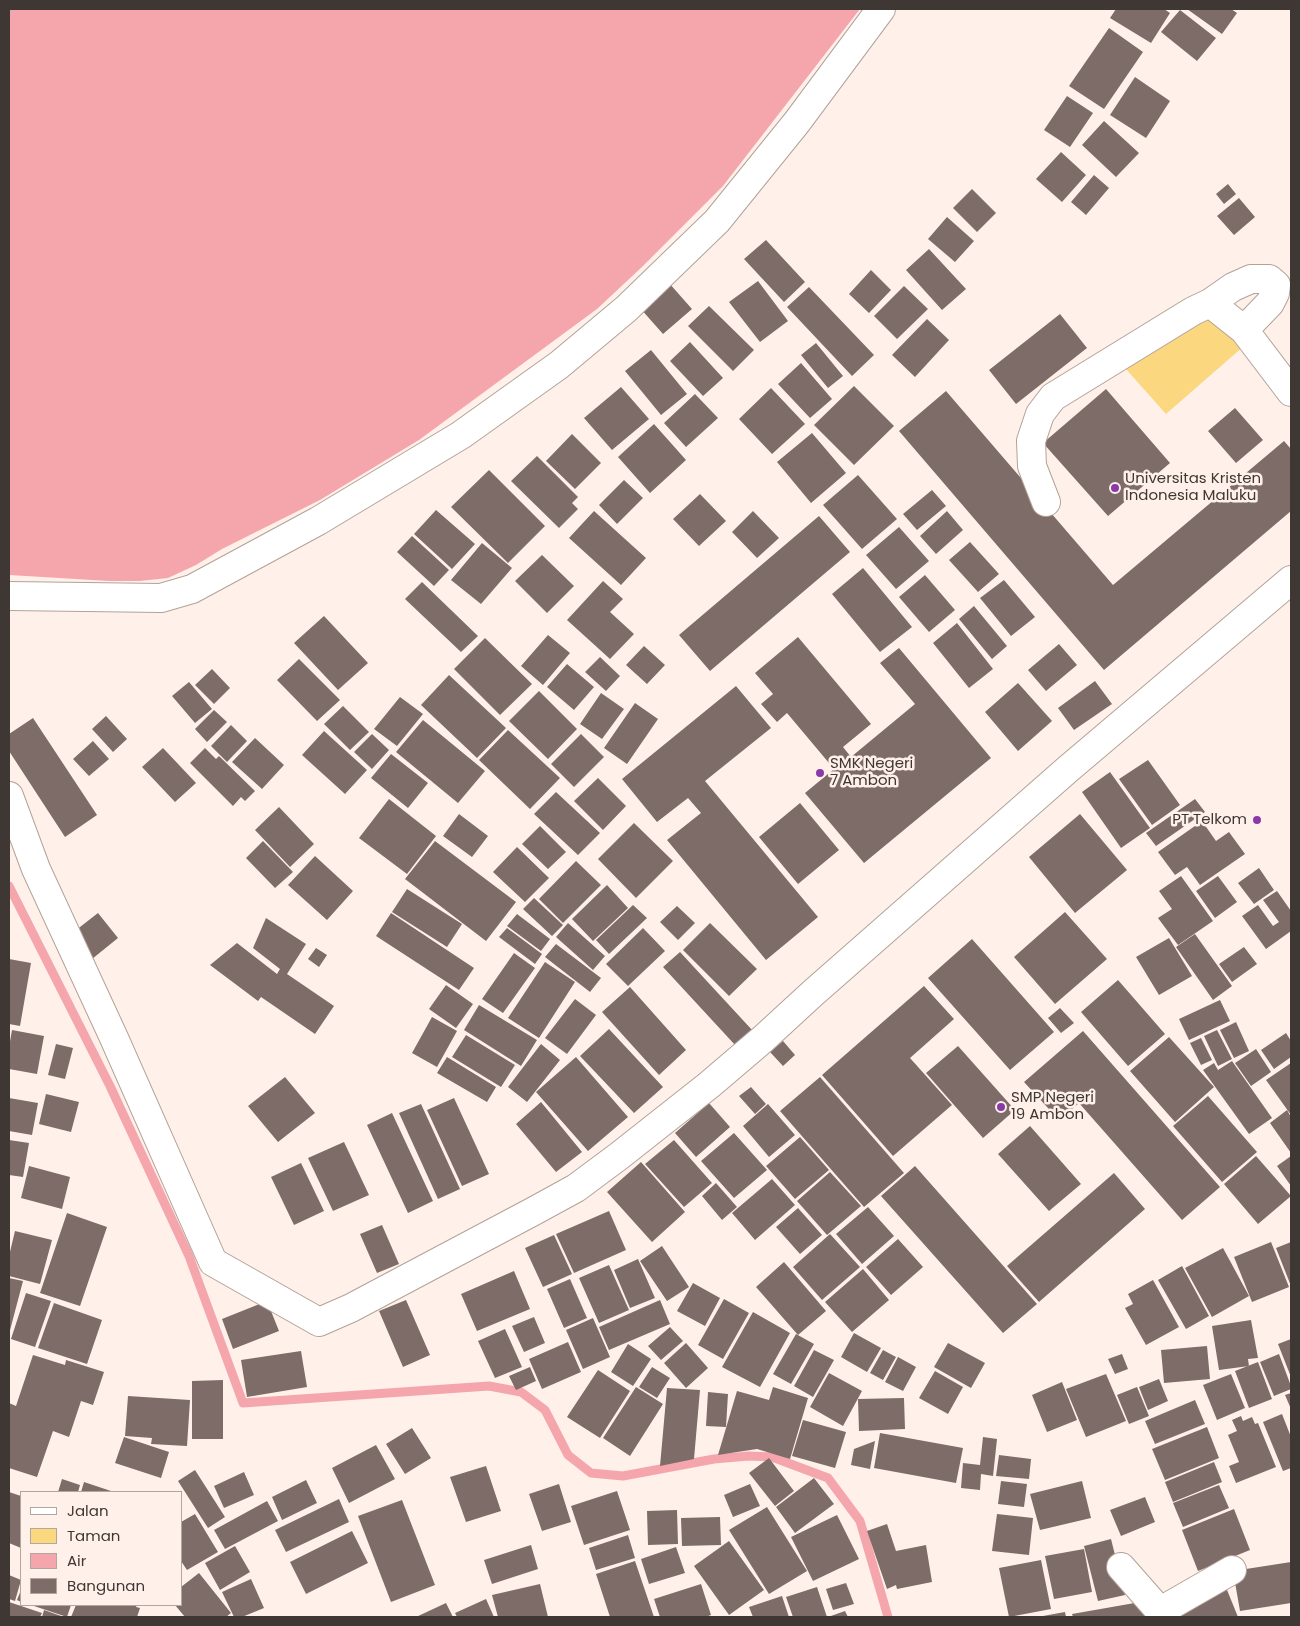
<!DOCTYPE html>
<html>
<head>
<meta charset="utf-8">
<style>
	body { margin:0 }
	#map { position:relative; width:1300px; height:1626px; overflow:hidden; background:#fff1e9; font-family:Poppins,sans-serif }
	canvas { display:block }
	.frame { position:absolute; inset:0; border:10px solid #3e3733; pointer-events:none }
	.legend { position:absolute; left:20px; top:1491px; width:162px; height:115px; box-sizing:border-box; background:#fff1e9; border:1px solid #b2a7a0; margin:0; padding:6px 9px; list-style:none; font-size:15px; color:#3e3733 }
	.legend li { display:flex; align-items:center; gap:10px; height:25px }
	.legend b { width:25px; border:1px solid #b2a7a0 }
</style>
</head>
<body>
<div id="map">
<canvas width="1300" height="1626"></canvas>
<div class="frame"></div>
<ul class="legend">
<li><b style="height:6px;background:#fff"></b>Jalan</li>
<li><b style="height:14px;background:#fbd87f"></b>Taman</li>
<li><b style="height:14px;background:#f5a6ad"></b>Air</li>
<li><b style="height:14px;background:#7d6c68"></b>Bangunan</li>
</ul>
</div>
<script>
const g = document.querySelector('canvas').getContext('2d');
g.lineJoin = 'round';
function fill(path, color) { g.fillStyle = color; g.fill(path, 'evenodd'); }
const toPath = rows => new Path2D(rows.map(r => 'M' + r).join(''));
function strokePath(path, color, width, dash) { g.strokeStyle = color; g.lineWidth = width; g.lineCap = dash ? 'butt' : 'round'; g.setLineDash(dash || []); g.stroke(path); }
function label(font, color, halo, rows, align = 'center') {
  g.font = font + ' Poppins,sans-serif'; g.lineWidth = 5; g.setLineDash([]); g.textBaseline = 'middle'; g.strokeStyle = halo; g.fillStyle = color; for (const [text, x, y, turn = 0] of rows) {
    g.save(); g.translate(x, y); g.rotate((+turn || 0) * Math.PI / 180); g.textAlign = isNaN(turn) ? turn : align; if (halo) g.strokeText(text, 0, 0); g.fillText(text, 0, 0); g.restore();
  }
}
fill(toPath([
	[1211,293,1252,339,1166,414,1125,368]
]), '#fbd87f');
fill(toPath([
	[9,9,860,9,723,186,643,266,597,309,419,440,320,500,222,549,196,565,168,578,140,581,109,581,9,575]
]), '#f5a6ad');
strokePath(toPath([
	[9,886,110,1086,189,1256,243,1403,489,1386,521,1392,545,1410,568,1455,591,1473,623,1476,714,1459,749,1456,772,1457,828,1478,860,1521,888,1617]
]), '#f5a6ad', 9);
fill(toPath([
	[1116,9,1164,9,1170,13,1151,43,1110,18],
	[1187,9,1231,9,1237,13,1222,34],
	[1180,10,1216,38,1197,61,1161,32],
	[1109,28,1143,52,1104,109,1069,86],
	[1135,77,1170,101,1146,138,1110,115],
	[1067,96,1093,113,1070,147,1044,130],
	[1104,121,1139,153,1116,177,1082,145],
	[1061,152,1086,175,1062,202,1036,179],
	[1094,175,1109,188,1086,215,1071,202],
	[1228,184,1236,194,1224,204,1216,194],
	[972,189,996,213,977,232,953,208],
	[1239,198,1255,217,1234,235,1217,216],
	[947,217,974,241,955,262,928,239],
	[766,240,805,282,784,302,744,259],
	[929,249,966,289,942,310,906,270],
	[871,270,891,290,869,313,849,294],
	[758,281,788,321,760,342,729,302],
	[669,283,692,309,663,334,640,308],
	[904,286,928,309,897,339,874,316],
	[809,287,874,355,852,376,787,307],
	[709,306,754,350,733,371,688,326],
	[1060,314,1087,348,1016,404,989,370],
	[927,319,949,340,915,377,892,355],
	[690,342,723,378,703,396,670,361],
	[816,343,843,376,828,388,801,355],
	[651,350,687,394,661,415,625,371],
	[801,363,832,399,810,418,778,384],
	[854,386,894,426,854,465,814,425],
	[621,387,649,419,612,450,584,418],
	[771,388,805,424,772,454,739,419],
	[1106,389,1170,463,1108,516,1043,443],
	[946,391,1113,585,1284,441,1291,449,1291,511,1104,670,899,431],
	[695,394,718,418,686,447,664,423],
	[1235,408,1263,440,1236,463,1208,431],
	[654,424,686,460,650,493,618,457],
	[812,433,846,473,811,503,777,462],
	[572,434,601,463,575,489,546,461],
	[537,456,578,497,572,503,578,509,559,528,511,481],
	[489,470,545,526,508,563,451,507],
	[858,475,897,519,862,549,823,505],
	[624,480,643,498,617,524,599,505],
	[932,490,946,506,917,530,903,514],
	[700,494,726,521,699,546,673,519],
	[436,510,475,544,452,569,414,534],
	[594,511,646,558,621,585,569,538],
	[753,511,779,538,757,558,732,532],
	[947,511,963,530,936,554,920,536],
	[819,516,850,552,710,671,679,635],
	[899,527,929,561,896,589,866,555],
	[412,536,449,570,434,586,397,552],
	[970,542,999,574,978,592,949,560],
	[482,543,512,568,481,604,451,580],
	[542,555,574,586,547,613,515,581],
	[863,568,912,627,880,652,832,594],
	[925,575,955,610,929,632,899,597],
	[1004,580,1035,617,1011,636,980,598],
	[603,581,623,599,610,612,634,634,610,659,567,620],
	[422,582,478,636,461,652,405,599],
	[974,606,1007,646,992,659,959,619],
	[324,616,368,663,338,690,294,643],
	[957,623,993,669,969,688,933,643],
	[548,635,570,653,543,685,521,666],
	[798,637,871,724,843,747,851,757,915,704,880,663,899,648,991,758,864,863,805,793,834,769,787,713,777,722,761,704,773,694,755,673],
	[485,638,532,684,500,715,454,669],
	[1059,644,1077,665,1046,691,1028,670],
	[644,646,665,665,647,684,626,665],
	[600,657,620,676,606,691,585,672],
	[299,659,340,700,317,721,277,680],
	[567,664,594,687,574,710,547,687],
	[212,669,230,688,214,704,195,685],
	[449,675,506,728,477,758,421,705],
	[1095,681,1112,704,1074,730,1058,708],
	[189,682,212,709,195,723,172,696],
	[1018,683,1052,721,1018,751,985,712],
	[736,686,771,728,705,781,818,917,766,960,667,840,701,813,688,798,657,822,622,779],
	[539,691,577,729,548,759,509,721],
	[601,693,624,709,602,739,580,724],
	[400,697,423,714,397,746,374,729],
	[635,703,658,719,627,764,604,748],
	[343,706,369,732,350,750,324,724],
	[214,710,227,722,207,742,195,729],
	[106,716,127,739,113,752,92,729],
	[33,718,97,815,65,837,9,751,9,734],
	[423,720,485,771,458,803,396,752],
	[231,725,247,741,227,762,211,746],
	[508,730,560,778,530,809,479,760],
	[324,731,367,770,345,794,302,755],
	[372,734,389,750,372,769,354,752],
	[581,734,604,757,574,787,551,764],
	[255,738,284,765,262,789,232,762],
	[93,741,109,759,89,776,73,759],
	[163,748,196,783,175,802,142,767],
	[205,748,216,759,219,756,255,791,245,801,241,797,233,806,190,763],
	[391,754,428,783,408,808,371,778],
	[1148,760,1180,805,1152,825,1119,779],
	[1110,772,1150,828,1121,848,1082,792],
	[598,778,626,806,603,830,574,801],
	[556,792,600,833,578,855,534,814],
	[389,799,436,836,407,874,359,838],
	[1195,799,1205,812,1156,846,1146,833],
	[800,803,839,850,798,884,759,837],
	[279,807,314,844,290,867,255,830],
	[459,814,488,836,472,857,443,836],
	[1080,814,1127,870,1075,913,1029,857],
	[1202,821,1216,841,1229,832,1245,854,1200,885,1187,867,1175,875,1158,852],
	[634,823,673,861,636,898,598,859],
	[540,826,566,852,548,869,522,844],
	[263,841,293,872,275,888,246,858],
	[435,841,516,902,486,941,405,879],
	[517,847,549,878,525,902,493,872],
	[315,856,353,891,327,920,288,885],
	[576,861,601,885,563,923,539,899],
	[1259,868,1274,890,1254,904,1238,883],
	[1181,876,1213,921,1178,945,1158,918,1172,909,1159,891],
	[1218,876,1237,902,1215,918,1196,891],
	[607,885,628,908,593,941,572,919],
	[407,889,462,924,447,947,392,912],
	[1277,891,1291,911,1291,931,1266,949,1242,916,1258,905,1273,926,1279,922,1263,900],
	[534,898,563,925,552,936,523,909],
	[633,905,647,918,609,954,596,940],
	[677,906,695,923,678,940,660,922],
	[1065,912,1107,959,1055,1004,1014,957],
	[98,913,118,938,92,959,71,934],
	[391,913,474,968,459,990,376,936],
	[517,914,550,939,541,951,507,926],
	[266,918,306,944,287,974,334,1006,315,1034,261,997,258,1001,210,965,237,943,277,974,280,969,253,948],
	[568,923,605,956,593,970,556,937],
	[710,923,757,969,729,996,683,950],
	[507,928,542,954,535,964,499,937],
	[643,928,665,951,628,986,606,964],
	[1195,934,1232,986,1213,1000,1176,947],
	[1169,938,1192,976,1159,995,1136,957],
	[972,939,1054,1032,1010,1070,928,978],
	[556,944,601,978,590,992,545,957],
	[1244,947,1257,964,1232,982,1219,964],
	[316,948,327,955,319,967,308,959],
	[680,952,753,1031,736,1046,663,967],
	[514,953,535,968,503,1013,482,999],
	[9,959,31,963,20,1026,9,1024],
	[545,962,575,982,539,1038,508,1018],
	[1118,980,1165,1034,1128,1066,1081,1012],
	[446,985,473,1004,456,1028,429,1009],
	[924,986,954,1019,910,1058,952,1105,893,1156,822,1075],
	[630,987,686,1050,659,1075,602,1012],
	[575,999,596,1015,567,1054,545,1038],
	[1220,1000,1230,1021,1189,1040,1179,1019],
	[479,1005,537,1040,521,1066,464,1030],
	[1060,1008,1074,1023,1061,1033,1048,1018],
	[432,1017,457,1031,437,1067,412,1053],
	[1236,1022,1249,1051,1234,1058,1220,1030],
	[609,1029,663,1087,634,1113,580,1056],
	[12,1030,44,1036,37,1074,9,1069,9,1047],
	[1217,1030,1232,1059,1218,1066,1204,1036],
	[1083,1031,1220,1187,1182,1220,1079,1103,1059,1120,1024,1082],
	[1286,1033,1291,1041,1291,1057,1274,1069,1261,1050],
	[466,1035,515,1065,501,1087,452,1057],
	[1169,1037,1214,1087,1175,1122,1130,1071],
	[1201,1038,1212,1060,1201,1065,1190,1043],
	[783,1041,795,1055,783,1066,770,1052],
	[56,1044,73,1048,65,1079,48,1075],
	[541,1044,560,1060,527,1102,508,1087],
	[958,1046,1015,1110,983,1138,926,1073],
	[1256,1049,1271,1072,1251,1086,1235,1063],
	[447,1057,496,1087,487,1102,437,1073],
	[576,1057,628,1117,588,1151,536,1092],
	[1232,1061,1272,1118,1249,1134,1203,1070,1214,1063,1218,1070],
	[1291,1063,1291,1115,1266,1080],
	[285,1077,315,1113,278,1142,248,1106],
	[820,1077,904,1173,864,1207,780,1111],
	[751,1087,766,1104,755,1114,739,1096],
	[46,1094,79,1102,71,1132,39,1124],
	[1208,1096,1257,1152,1222,1182,1173,1126],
	[9,1098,38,1103,32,1135,9,1131],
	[454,1098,489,1174,462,1186,427,1110],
	[541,1102,582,1152,556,1172,516,1124],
	[709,1103,730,1127,696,1157,675,1133],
	[421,1104,460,1189,438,1199,399,1113],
	[768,1104,795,1135,769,1157,743,1126],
	[1287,1110,1291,1117,1291,1153,1270,1123],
	[392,1113,433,1201,408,1213,367,1125],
	[1030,1126,1081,1184,1049,1211,998,1154],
	[734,1133,767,1170,734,1198,701,1161],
	[800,1137,829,1170,795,1199,766,1166],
	[9,1140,29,1143,23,1177,9,1175],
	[674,1140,712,1183,684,1207,645,1164],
	[344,1142,369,1195,333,1211,308,1158],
	[1256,1156,1291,1196,1258,1224,1224,1184],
	[1291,1156,1291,1186,1277,1166],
	[641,1162,685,1212,652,1242,607,1192],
	[301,1163,324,1211,294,1225,271,1177],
	[29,1166,70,1177,62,1209,21,1198],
	[915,1166,1037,1304,1003,1333,881,1196],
	[830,1172,861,1206,827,1235,797,1201],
	[1114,1173,1145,1209,1039,1302,1007,1266],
	[772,1179,795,1205,755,1240,732,1213],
	[716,1183,737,1207,722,1220,702,1196],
	[868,1207,894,1236,862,1264,836,1234],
	[798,1208,822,1235,800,1254,776,1227],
	[609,1211,626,1250,574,1273,556,1234],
	[67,1213,107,1227,80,1306,40,1293],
	[382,1225,399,1264,377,1273,360,1234],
	[15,1231,52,1240,40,1284,9,1276,9,1256],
	[830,1234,860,1267,822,1300,793,1267],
	[554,1235,572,1274,543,1287,525,1248],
	[898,1239,923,1267,891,1295,866,1267],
	[1271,1242,1289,1287,1252,1302,1234,1257],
	[1291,1242,1291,1286,1276,1248],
	[662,1246,689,1287,667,1301,640,1261],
	[1223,1248,1249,1296,1212,1317,1185,1268],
	[638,1259,655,1298,630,1308,614,1270],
	[784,1262,826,1311,798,1335,756,1287],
	[609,1265,629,1310,599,1323,579,1278],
	[1182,1266,1209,1316,1186,1329,1158,1280],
	[863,1269,889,1300,852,1332,825,1302],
	[514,1271,530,1309,477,1331,461,1294],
	[9,1278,23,1281,9,1334],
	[570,1279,587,1318,564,1328,547,1289],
	[1153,1280,1179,1327,1146,1345,1125,1308,1133,1304,1128,1294],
	[693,1283,720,1298,705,1326,677,1311],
	[26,1293,51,1301,35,1347,11,1339],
	[724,1299,749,1313,723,1359,698,1345],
	[406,1300,430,1355,403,1367,379,1311],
	[660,1300,670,1324,609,1350,599,1327],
	[267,1301,279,1331,233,1349,222,1319],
	[54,1303,102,1320,87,1364,38,1348],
	[753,1312,790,1333,760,1387,722,1367],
	[534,1317,545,1343,524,1352,512,1326],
	[593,1318,610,1357,583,1369,566,1330],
	[1251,1320,1258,1358,1248,1359,1249,1366,1219,1370,1212,1326],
	[670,1327,683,1341,661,1360,648,1346],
	[505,1329,522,1367,495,1378,478,1341],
	[854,1333,881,1348,867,1372,841,1357],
	[796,1334,814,1344,791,1384,773,1374],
	[1291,1339,1291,1377,1278,1344],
	[568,1342,581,1372,542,1389,529,1359],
	[686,1343,708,1368,686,1388,664,1363],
	[948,1343,985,1363,971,1388,934,1367],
	[628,1344,651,1359,633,1386,611,1372],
	[1207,1346,1210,1379,1164,1383,1161,1350],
	[814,1350,834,1360,813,1397,794,1386],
	[883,1350,896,1357,883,1380,870,1373],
	[301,1351,307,1387,247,1397,241,1360],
	[1122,1354,1128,1369,1115,1374,1108,1359],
	[1279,1354,1291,1386,1291,1389,1274,1396,1260,1362],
	[33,1355,65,1365,66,1360,104,1372,93,1405,81,1401,69,1437,53,1431,37,1477,9,1468,9,1403,16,1406],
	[898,1357,916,1367,903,1391,885,1382],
	[1258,1362,1272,1399,1249,1408,1235,1371],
	[530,1367,536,1381,516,1390,509,1376],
	[652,1367,670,1378,657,1398,639,1387],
	[598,1370,630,1391,600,1438,567,1417],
	[935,1371,963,1387,948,1414,919,1398],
	[829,1373,862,1391,843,1426,810,1407],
	[1106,1374,1126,1421,1086,1437,1066,1389],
	[1231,1374,1245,1408,1217,1420,1203,1385],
	[1159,1379,1168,1401,1148,1410,1139,1387],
	[223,1380,223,1439,192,1439,192,1381],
	[1062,1382,1077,1420,1047,1432,1032,1395],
	[636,1387,663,1404,630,1456,603,1438],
	[773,1387,808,1398,790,1459,757,1449,718,1455,737,1391,769,1400],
	[1137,1387,1149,1416,1129,1424,1117,1395],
	[667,1388,700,1390,694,1459,660,1466],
	[708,1392,728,1394,726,1427,706,1426],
	[1291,1393,1291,1409,1285,1395],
	[128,1396,190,1400,187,1446,151,1444,152,1438,125,1436],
	[904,1398,905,1429,859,1431,858,1399],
	[1195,1400,1205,1424,1155,1444,1145,1421],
	[1282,1414,1291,1437,1291,1468,1283,1471,1263,1422],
	[1241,1416,1243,1421,1252,1417,1255,1424,1258,1423,1276,1467,1236,1483,1229,1466,1239,1462,1228,1435,1237,1431,1232,1420],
	[803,1420,846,1432,835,1468,792,1456],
	[1207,1427,1219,1458,1165,1480,1152,1449],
	[412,1428,431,1458,405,1474,386,1444],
	[880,1433,963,1448,956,1483,874,1468],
	[124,1437,169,1452,161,1478,115,1463],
	[983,1437,997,1439,993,1476,981,1474,980,1490,961,1488,963,1463,980,1465],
	[875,1441,870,1469,851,1465,854,1449],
	[376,1445,395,1479,349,1503,332,1468],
	[999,1455,1031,1459,1029,1479,996,1476],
	[769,1458,794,1491,775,1506,749,1473],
	[1214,1462,1222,1482,1173,1502,1165,1482],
	[486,1466,501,1511,466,1522,450,1477],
	[195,1470,225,1517,208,1528,178,1481],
	[244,1472,254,1495,224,1508,214,1486],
	[814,1478,834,1504,795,1533,776,1507],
	[62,1479,80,1485,78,1492,58,1492],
	[306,1480,317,1503,282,1520,272,1497],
	[1001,1481,1027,1484,1024,1507,998,1504],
	[1082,1481,1091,1518,1040,1530,1030,1494],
	[84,1482,114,1492,81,1492],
	[559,1484,571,1522,542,1531,529,1494],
	[750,1484,760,1506,733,1517,724,1495],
	[1219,1485,1229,1508,1183,1527,1173,1503],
	[617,1491,630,1530,584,1545,571,1506],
	[9,1492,21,1496,21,1548,9,1543],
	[1145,1497,1155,1522,1121,1536,1110,1510],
	[339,1499,349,1522,286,1552,275,1530],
	[402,1500,435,1585,391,1602,358,1516],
	[267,1501,278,1521,225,1549,214,1530],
	[767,1507,807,1571,769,1594,729,1530],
	[1234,1509,1250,1550,1198,1571,1182,1530],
	[677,1510,678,1544,648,1545,647,1511],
	[195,1514,218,1552,187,1570,181,1561,181,1522],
	[997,1514,1033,1518,1029,1555,992,1551],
	[837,1515,859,1559,813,1581,791,1537],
	[720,1517,721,1545,682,1546,681,1518],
	[887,1524,896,1551,926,1545,932,1582,897,1589,896,1585,887,1589,867,1531],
	[352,1531,368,1563,306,1594,290,1562],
	[628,1535,635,1558,596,1570,589,1548],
	[1111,1539,1125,1595,1098,1601,1084,1546],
	[729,1541,764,1590,729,1615,694,1566],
	[531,1545,538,1569,492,1584,484,1560],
	[235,1546,250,1572,220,1590,205,1563],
	[676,1547,685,1573,649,1584,641,1559],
	[1084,1549,1092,1592,1054,1599,1045,1556],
	[1041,1560,1051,1609,1009,1617,999,1568],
	[635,1561,654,1617,610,1617,596,1574],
	[1291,1562,1291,1603,1240,1611,1233,1571],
	[199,1573,231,1613,226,1617,185,1617,175,1605,181,1605,181,1587],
	[9,1575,21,1580,15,1601,9,1599],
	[251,1579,264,1608,242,1617,234,1617,222,1592],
	[846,1583,854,1604,833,1610,826,1589],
	[540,1584,548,1617,498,1617,492,1595],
	[701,1584,711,1615,705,1617,660,1617,654,1599],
	[1225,1585,1238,1617,1181,1617,1176,1605],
	[817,1587,827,1617,793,1617,786,1597],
	[21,1590,21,1602,17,1600],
	[782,1596,789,1617,753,1617,749,1607],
	[486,1599,494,1617,457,1617,455,1613],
	[1146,1601,1149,1617,1073,1617,1072,1614],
	[9,1602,42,1613,40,1617,9,1617],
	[446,1603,453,1617,416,1617],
	[31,1605,71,1605,67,1617],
	[76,1605,137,1605,136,1607,140,1608,137,1617,71,1617],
	[44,1610,64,1617,42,1617],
	[845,1611,848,1617,828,1617],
	[1065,1612,1066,1617,1043,1617,1043,1616]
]), '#7d6c68');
const minor = toPath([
	[1210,303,1233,287,1251,279,1269,279,1276,285,1275,293,1270,303,1244,330],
	[1046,502,1032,466,1031,441,1040,414,1053,397,1193,311,1210,303,1244,330,1291,392],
	[9,596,161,598,192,589,318,521,461,435,559,365,626,309,717,221,797,122,881,9],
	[9,796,36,869,114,1038,213,1262,319,1322,351,1308,534,1211,576,1188,619,1156,709,1085,763,1039,813,993,1068,769,1291,580],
	[1121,1567,1165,1617],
	[1162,1612,1171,1605,1232,1570]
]);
strokePath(minor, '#b2a299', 30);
strokePath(minor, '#fff', 28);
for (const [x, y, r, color] of [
	[1115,488,5,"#8b39a8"],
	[820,773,5,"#8b39a8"],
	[1257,820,5,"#8b39a8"],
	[1001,1107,5,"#8b39a8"]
]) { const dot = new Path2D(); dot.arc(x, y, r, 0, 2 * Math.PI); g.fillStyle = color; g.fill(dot); strokePath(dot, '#fff1e9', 2); }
label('15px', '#3e3733', '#fff1e9', [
	["Universitas Kristen",1125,479],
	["Indonesia Maluku",1125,496],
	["SMK Negeri",830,764],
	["7 Ambon",830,781],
	["PT Telkom",1247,820,"right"],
	["SMP Negeri",1011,1098],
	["19 Ambon",1011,1115]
], 'left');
</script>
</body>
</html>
